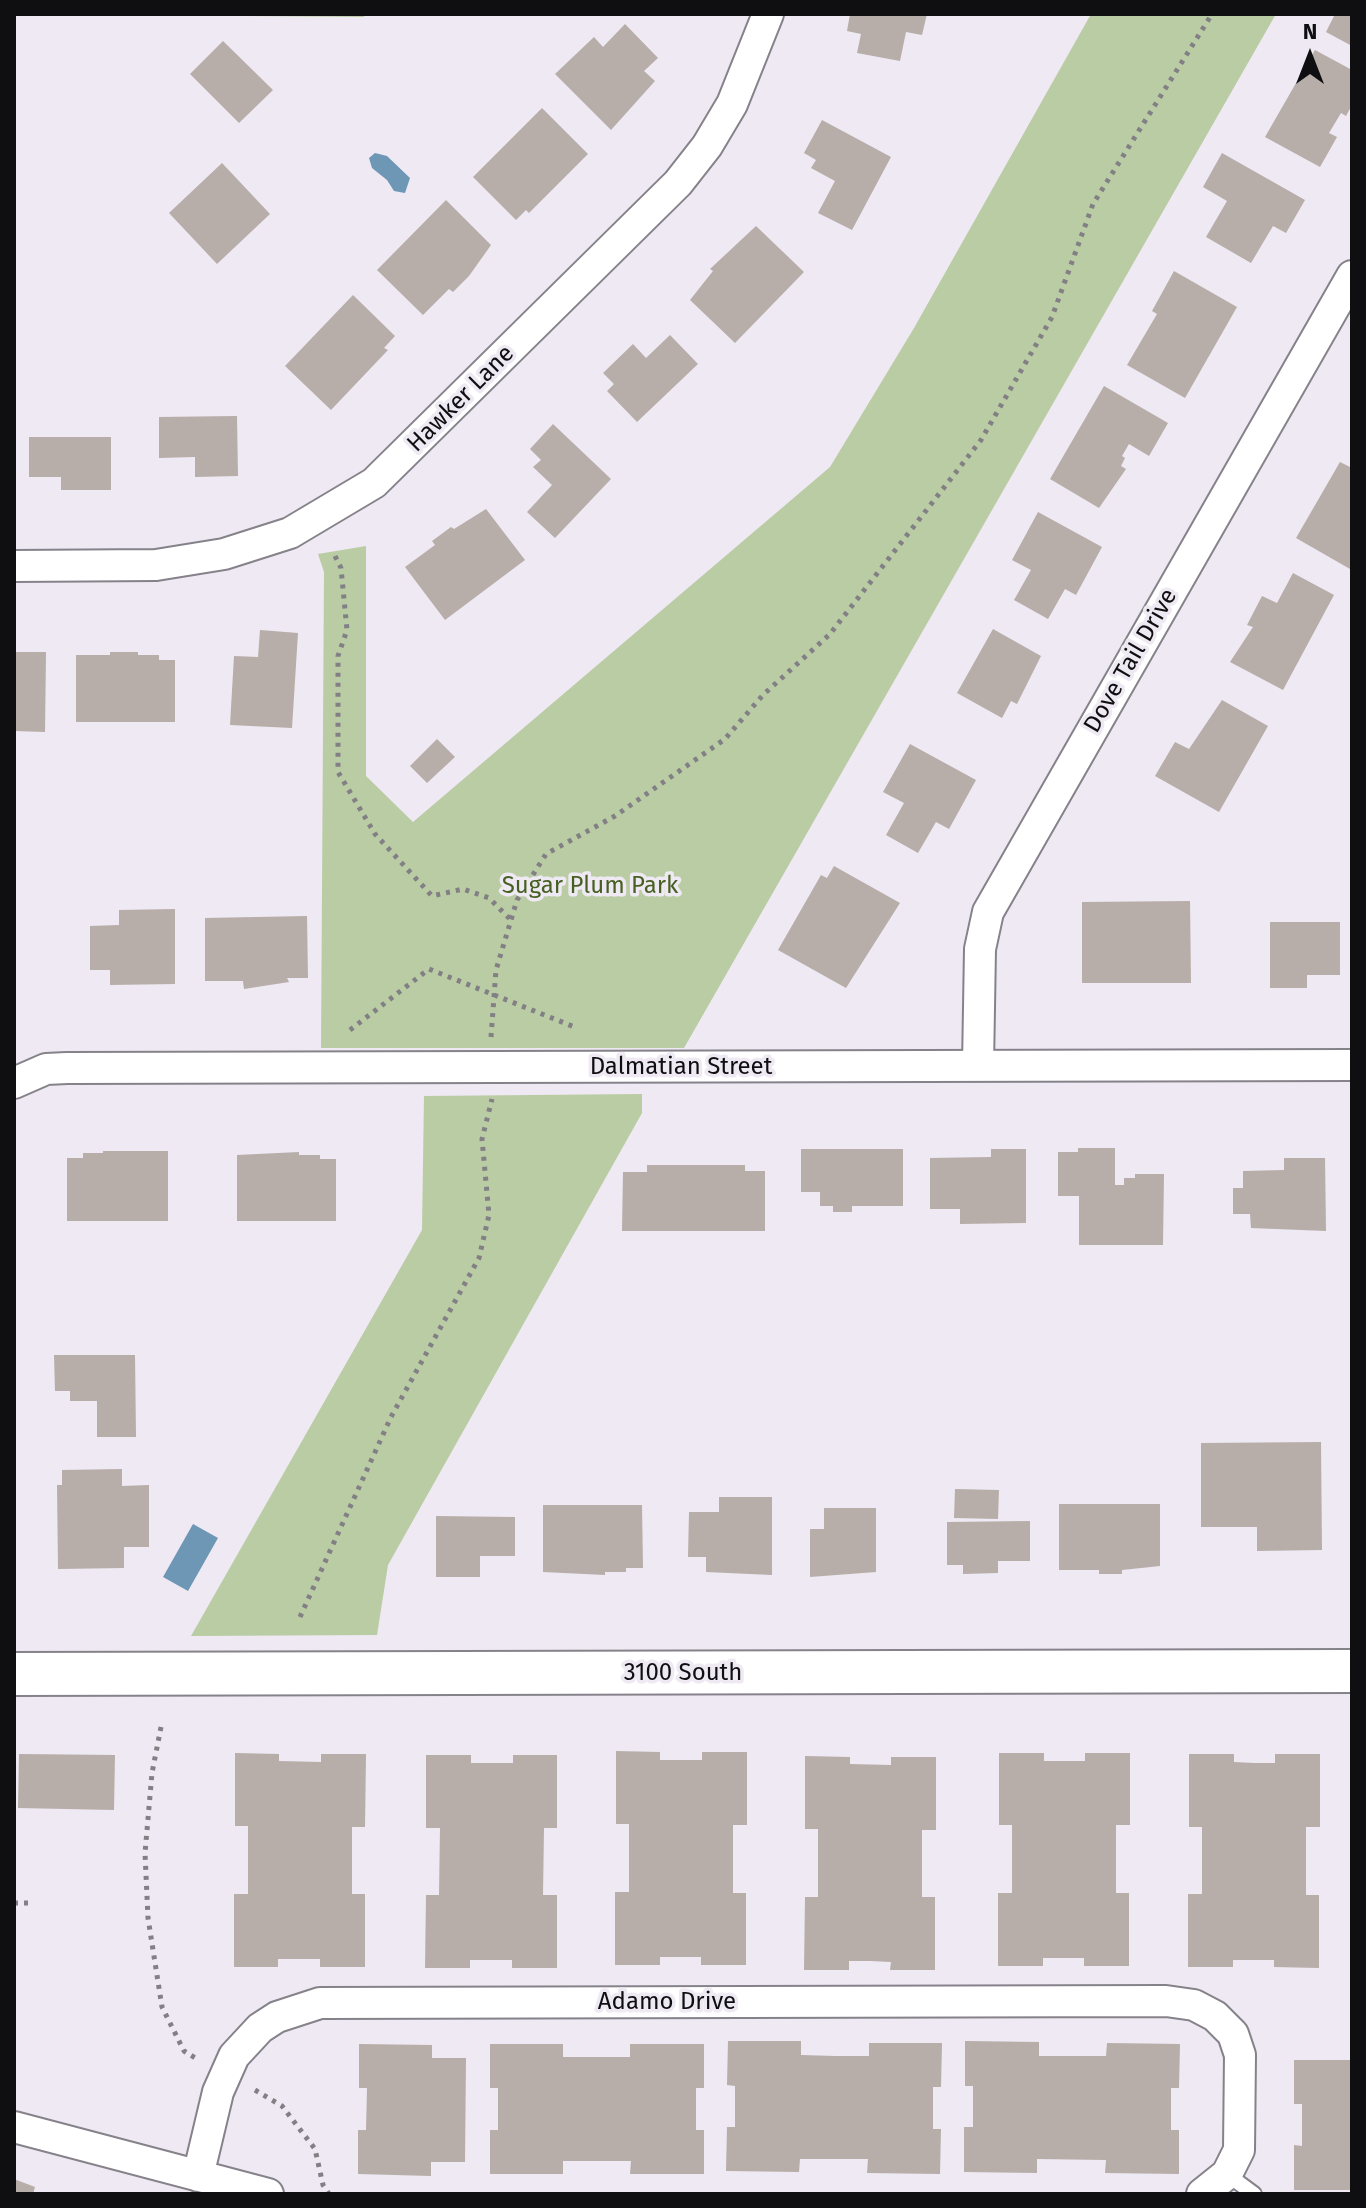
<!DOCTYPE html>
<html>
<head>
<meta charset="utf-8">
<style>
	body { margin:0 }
	#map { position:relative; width:1366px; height:2208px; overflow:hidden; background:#eee9f2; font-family:"Fira Sans",sans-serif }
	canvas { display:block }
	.frame { position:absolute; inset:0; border:16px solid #0f0e11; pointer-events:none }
	.north { position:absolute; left:1270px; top:16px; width:80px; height:80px; -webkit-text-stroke:6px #eee9f2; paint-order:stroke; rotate:0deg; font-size:22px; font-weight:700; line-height:32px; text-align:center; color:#0f0e11 }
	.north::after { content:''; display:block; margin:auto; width:28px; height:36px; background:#0f0e11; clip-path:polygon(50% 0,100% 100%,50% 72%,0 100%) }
</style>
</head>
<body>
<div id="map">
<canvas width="1366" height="2208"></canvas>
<div class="frame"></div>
<div class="north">N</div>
</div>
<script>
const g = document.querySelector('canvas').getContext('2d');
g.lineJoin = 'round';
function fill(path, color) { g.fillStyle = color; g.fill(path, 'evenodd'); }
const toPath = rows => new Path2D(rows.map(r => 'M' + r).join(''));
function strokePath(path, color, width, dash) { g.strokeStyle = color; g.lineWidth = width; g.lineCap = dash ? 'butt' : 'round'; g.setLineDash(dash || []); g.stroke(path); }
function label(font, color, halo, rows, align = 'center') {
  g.font = font + ' "Fira Sans",sans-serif'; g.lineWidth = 7; g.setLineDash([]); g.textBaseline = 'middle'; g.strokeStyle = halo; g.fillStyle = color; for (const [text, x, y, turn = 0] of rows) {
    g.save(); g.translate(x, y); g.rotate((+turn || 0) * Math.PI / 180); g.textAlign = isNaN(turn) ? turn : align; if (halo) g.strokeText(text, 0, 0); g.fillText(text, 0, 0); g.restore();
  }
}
fill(toPath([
	[14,14,369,14,363,17],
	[1091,14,1276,14,684,1048,321,1048,324,572,318,554,366,546,366,776,413,822,830,467,914,328],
	[642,1094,642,1113,388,1565,377,1635,191,1636,422,1230,424,1096]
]), '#bacca4');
fill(toPath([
	[375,153,387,156,410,178,405,193,394,191,387,180,372,168,369,158],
	[193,1524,218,1538,188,1591,163,1577]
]), '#6d97b5');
fill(toPath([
	[850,14,927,14,922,35,906,32,900,61,857,53,861,34,847,31],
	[1335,14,1352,14,1352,46,1326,32],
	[625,24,658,58,644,71,655,81,611,130,555,74,594,37,603,47],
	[223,41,273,90,239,123,190,74],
	[1315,50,1352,70,1352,105,1346,116,1341,113,1329,133,1337,137,1320,167,1265,137],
	[542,108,588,154,529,213,526,210,516,220,473,177],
	[822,120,891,157,852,230,818,213,835,181,811,168,816,160,804,153],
	[1222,153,1305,200,1286,233,1273,226,1251,263,1206,237,1227,201,1203,187],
	[222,163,270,214,217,264,169,213],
	[446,200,491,245,469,276,453,292,449,289,423,315,377,270],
	[756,226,804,272,735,343,690,300,713,271,710,269],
	[1174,271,1237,307,1185,398,1127,365,1157,314,1152,311],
	[353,295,395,336,384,348,388,350,331,410,285,366],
	[670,335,698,364,637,422,607,391,614,384,603,373,633,344,646,358],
	[1104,386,1168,423,1149,456,1129,444,1122,456,1125,458,1121,466,1126,469,1099,508,1050,479],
	[237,416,238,476,195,477,195,457,159,458,159,417],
	[553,424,611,479,555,538,527,512,552,485,533,467,541,460,530,449],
	[29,437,111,437,111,490,61,490,61,477,29,477],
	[1340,462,1352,468,1350,569,1296,538],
	[486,509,525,560,445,620,405,567,435,545,432,541,451,527,454,529],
	[1038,512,1102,547,1076,595,1065,589,1048,619,1014,600,1031,570,1012,560],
	[1293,573,1334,595,1283,690,1230,662,1253,627,1247,625,1262,596,1277,603],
	[993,629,1041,656,1017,704,1011,701,1002,718,957,693],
	[260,630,298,633,292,728,230,725,234,656,258,657],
	[14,652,46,652,45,732,14,731],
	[110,652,138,652,138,655,159,655,159,660,175,660,175,722,76,722,76,655,110,655],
	[1222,700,1268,726,1219,812,1155,776,1175,742,1189,749],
	[437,739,455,757,427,783,410,766],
	[910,744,976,780,949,829,936,822,918,853,886,835,904,803,883,792],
	[834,866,900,903,846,988,778,950,821,875,827,878],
	[1190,901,1191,983,1082,983,1082,902],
	[175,909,175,984,110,985,110,970,90,970,90,926,119,925,119,910],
	[307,916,308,978,287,978,289,982,244,989,243,981,205,981,205,918],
	[1270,922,1340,922,1340,975,1307,975,1307,988,1270,988],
	[1078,1148,1115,1148,1115,1185,1124,1185,1124,1178,1135,1178,1135,1174,1164,1174,1163,1245,1079,1245,1079,1196,1058,1196,1058,1152,1078,1152],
	[801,1149,903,1149,903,1206,852,1206,852,1212,833,1212,833,1206,820,1206,820,1192,801,1192],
	[991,1149,1026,1149,1026,1223,960,1224,960,1209,930,1209,930,1158,991,1157],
	[103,1151,168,1151,168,1221,67,1221,67,1158,83,1158,83,1153,103,1153],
	[299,1152,299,1155,320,1155,320,1159,336,1159,336,1221,237,1221,237,1155],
	[1284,1158,1325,1158,1326,1231,1251,1228,1250,1214,1233,1214,1233,1188,1243,1188,1243,1171,1284,1170],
	[647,1165,745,1165,745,1171,765,1171,765,1231,622,1231,623,1172,647,1172],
	[54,1355,135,1355,136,1437,97,1437,97,1401,70,1401,70,1391,55,1391],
	[1321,1442,1322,1550,1257,1551,1257,1527,1201,1527,1201,1443],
	[122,1469,122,1486,149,1485,149,1547,124,1547,124,1568,58,1569,57,1485,62,1485,62,1470],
	[955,1489,999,1490,998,1519,954,1518],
	[719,1497,772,1497,772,1575,706,1572,706,1557,688,1557,689,1512,719,1512],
	[1059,1504,1160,1504,1160,1566,1122,1570,1122,1574,1099,1574,1099,1570,1059,1570],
	[543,1505,642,1505,643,1568,626,1568,626,1572,605,1572,605,1575,543,1572],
	[824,1508,876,1508,876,1572,810,1577,810,1529,824,1529],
	[436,1516,515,1517,515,1556,480,1556,480,1577,436,1577],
	[1030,1521,1030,1561,998,1561,998,1573,963,1574,963,1565,947,1565,947,1522],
	[616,1751,660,1752,660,1760,702,1760,702,1752,747,1752,747,1825,733,1825,733,1893,746,1893,746,1965,701,1965,701,1957,660,1957,660,1965,615,1965,615,1892,629,1892,629,1824,616,1824],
	[235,1753,279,1754,279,1761,321,1762,321,1754,366,1754,365,1827,352,1827,352,1894,365,1894,365,1967,320,1967,320,1959,278,1959,278,1967,234,1967,234,1894,248,1894,248,1826,235,1826],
	[999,1753,1044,1753,1044,1761,1085,1761,1085,1753,1130,1753,1130,1825,1116,1825,1116,1893,1129,1893,1129,1966,1084,1966,1084,1958,1043,1958,1043,1966,998,1966,998,1893,1012,1893,1012,1825,999,1825],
	[19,1754,115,1755,114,1810,18,1808],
	[1189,1754,1234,1754,1234,1762,1254,1763,1275,1763,1275,1754,1320,1754,1320,1827,1306,1827,1306,1895,1319,1895,1319,1968,1274,1967,1274,1960,1233,1960,1233,1967,1188,1967,1188,1894,1202,1894,1202,1827,1189,1827],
	[426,1755,471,1755,471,1763,513,1763,513,1755,557,1755,557,1828,544,1828,543,1895,557,1895,557,1968,512,1968,512,1960,470,1960,470,1968,425,1968,426,1895,439,1895,440,1828,426,1828],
	[805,1756,850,1757,850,1764,891,1765,891,1757,936,1757,936,1830,922,1830,922,1897,935,1897,935,1970,890,1970,891,1962,870,1961,849,1961,849,1970,804,1970,805,1897,818,1897,818,1829,805,1829],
	[728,2041,801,2041,801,2055,835,2056,869,2056,869,2043,942,2043,941,2087,933,2087,933,2129,941,2129,940,2174,867,2173,868,2159,800,2159,799,2172,726,2171,727,2127,735,2127,735,2086,727,2085],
	[965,2041,1039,2042,1039,2056,1106,2056,1107,2043,1180,2044,1179,2088,1171,2088,1171,2130,1179,2130,1179,2174,1105,2173,1106,2160,1037,2159,1037,2173,964,2172,964,2127,973,2127,973,2086,965,2086],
	[359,2044,432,2045,432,2058,466,2058,465,2162,431,2162,431,2176,358,2174,358,2130,366,2130,367,2088,359,2088],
	[490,2044,563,2044,563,2057,630,2057,630,2044,704,2044,704,2088,696,2088,696,2130,704,2130,704,2174,630,2174,631,2161,563,2161,563,2174,490,2174,490,2130,498,2130,498,2088,490,2088],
	[1294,2060,1352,2060,1352,2190,1294,2190,1294,2145,1302,2146,1302,2104,1294,2104],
	[14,2179,35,2187,33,2194,14,2194]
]), '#b7ada9');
const lane = toPath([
	[1227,2174,1254,2194]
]);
const street = toPath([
	[14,566,156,565,224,554,290,533,374,483,678,183,707,146,732,104,768,14],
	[978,1066,980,949,988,912,1352,276],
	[14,1083,46,1069,67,1068,1352,1065],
	[14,2127,268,2194],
	[198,2176,218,2092,234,2056,260,2028,277,2017,320,2003,1166,2001,1194,2005,1215,2016,1233,2034,1240,2055,1239,2150,1227,2174,1202,2194]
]);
const secondary = toPath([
	[14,1674,1352,1671]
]);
strokePath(lane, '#86828a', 18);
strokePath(street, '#86828a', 34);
strokePath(secondary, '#86828a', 46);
strokePath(toPath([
	[335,556,341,568,347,630,338,656,338,772,375,834,432,896,463,889,489,898,511,920],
	[350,1030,429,969,577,1028],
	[491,1037,496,970,517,900,546,854,615,816,725,739,763,695,830,634,981,440,1052,317,1093,204,1212,14],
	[300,1617,391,1417,479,1258,489,1215,482,1139,492,1099],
	[161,1727,152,1773,145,1853,148,1918,162,2007,184,2051,197,2059],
	[14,1903,29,1903],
	[255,2090,282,2106,315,2149,323,2185,329,2194]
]), '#827f85', 5, [4, 6]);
strokePath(lane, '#fff', 14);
strokePath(street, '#fff', 30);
strokePath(secondary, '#fff', 42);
label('24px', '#0f0e11', '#eee9f2', [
	["Hawker Lane",461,399,-45],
	["Dove Tail Drive",1131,661,-60],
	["Dalmatian Street",681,1067],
	["3100 South",683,1673],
	["Adamo Drive",667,2002]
]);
label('24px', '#476021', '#eee9f2', [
	["Sugar Plum Park",590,886]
]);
</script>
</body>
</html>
